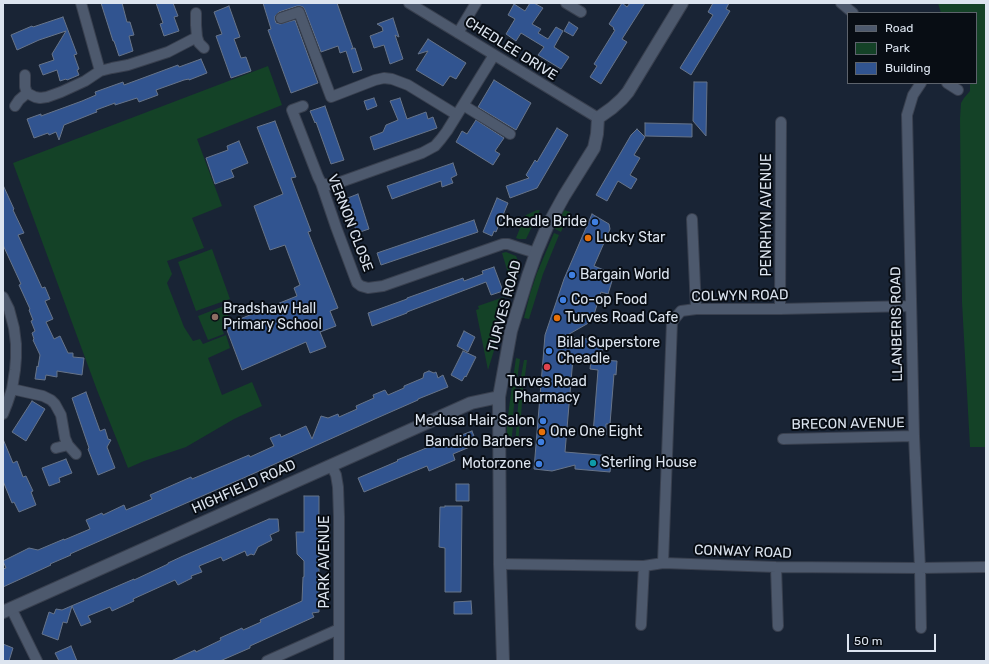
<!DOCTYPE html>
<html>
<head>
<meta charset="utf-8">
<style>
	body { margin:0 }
	#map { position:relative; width:989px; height:664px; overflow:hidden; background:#192435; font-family:Rubik,sans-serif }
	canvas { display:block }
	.frame { position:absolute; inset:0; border:4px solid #dce4ef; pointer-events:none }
	.legend { position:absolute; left:847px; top:12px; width:130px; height:72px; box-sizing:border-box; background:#080d14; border:1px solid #5d636c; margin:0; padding:5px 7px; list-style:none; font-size:12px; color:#dce4ef }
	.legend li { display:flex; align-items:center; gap:8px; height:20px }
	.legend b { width:20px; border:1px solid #5d636c }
	.scale { position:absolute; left:847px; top:634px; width:89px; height:18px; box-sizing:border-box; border:2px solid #dce4ef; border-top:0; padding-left:5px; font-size:12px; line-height:14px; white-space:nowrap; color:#dce4ef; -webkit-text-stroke:3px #080d14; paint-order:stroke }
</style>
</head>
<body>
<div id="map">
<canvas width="989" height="664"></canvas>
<div class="frame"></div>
<ul class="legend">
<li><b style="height:5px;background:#4d596d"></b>Road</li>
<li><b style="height:11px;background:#144227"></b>Park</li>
<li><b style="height:11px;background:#315490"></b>Building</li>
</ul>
<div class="scale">50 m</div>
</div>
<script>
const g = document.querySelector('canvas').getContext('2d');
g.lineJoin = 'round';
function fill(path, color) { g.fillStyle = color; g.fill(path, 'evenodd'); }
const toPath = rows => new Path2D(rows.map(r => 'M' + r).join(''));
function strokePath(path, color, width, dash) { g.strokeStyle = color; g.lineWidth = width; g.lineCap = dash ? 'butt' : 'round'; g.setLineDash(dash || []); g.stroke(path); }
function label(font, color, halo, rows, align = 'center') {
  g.font = font + ' Rubik,sans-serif'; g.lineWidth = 4; g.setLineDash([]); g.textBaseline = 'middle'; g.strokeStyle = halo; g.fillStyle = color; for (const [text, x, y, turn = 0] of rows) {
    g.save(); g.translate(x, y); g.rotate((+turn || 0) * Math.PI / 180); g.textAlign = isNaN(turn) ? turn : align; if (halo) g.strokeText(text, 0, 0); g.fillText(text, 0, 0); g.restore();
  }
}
fill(toPath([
	[938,3,986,3,986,447,970,447,962,302,960,119,961,103,964,98,970,91,970,83,976,83,976,13,941,13],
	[268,66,282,105,197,139,222,206,192,218,204,248,167,261,172,274,167,283,184,327,193,341,200,339,203,344,226,335,230,348,208,358,222,395,252,382,262,406,234,419,186,447,144,461,128,468,97,390,13,163],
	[537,210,540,210,526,239,519,239,516,238,524,218,526,215],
	[564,210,570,212,561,232,555,229],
	[554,233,559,235,543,274,529,319,524,318,530,294,537,273],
	[212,249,230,299,196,311,178,262],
	[506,252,516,256,519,263,512,286,502,253],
	[504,297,497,322,496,344,488,370,476,310,479,309,478,306],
	[224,306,229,317,222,329,224,334,208,340,198,316],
	[516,358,520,359,517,380,513,379],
	[524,360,527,360,524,383,520,382],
	[512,385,516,385,513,416,508,416],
	[520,385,523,386,521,417,517,417],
	[517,419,520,419,518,445,515,445],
	[507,426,513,426,511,445,507,444]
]), '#144227');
const building = toPath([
	[101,3,122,3,127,22,130,22,134,35,129,36,133,51,119,56,114,41,113,41,101,3],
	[156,3,173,3,178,16,174,17,179,31,164,36,160,24,163,23,156,3],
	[263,3,337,3,353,48,351,49,355,48,362,70,353,73,346,51,340,53,338,46,321,52,305,10,303,7,300,6,297,6,279,12,275,16,275,20,276,23,280,24,295,20,318,83,291,93,268,30,271,29,263,3],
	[530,3,534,3,543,8,532,24,541,29,538,33,548,39,556,27,563,31,554,47,569,57,561,69,538,55,544,47,521,33,516,41,506,34,515,19,508,15,514,4,525,11,530,3],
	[622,3,627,7,630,3,645,3,622,39,627,42,601,84,590,77,597,66,594,64,615,30,613,29,614,28,609,24,622,3],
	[713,3,729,3,726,9,730,11,691,75,680,68,713,15,708,12,713,3],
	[229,6,240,37,234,39,241,58,246,57,251,71,231,78,216,36,222,34,214,12,229,6],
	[63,17,77,54,74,55,79,69,77,70,79,75,67,80,66,79,60,81,57,70,43,75,39,65,54,60,52,54,66,31,39,40,17,50,11,35,32,26,33,27,63,17],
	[393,18,399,37,395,35,403,59,390,64,384,45,374,48,370,36,383,31,382,27,377,24,393,18],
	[569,22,578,28,573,36,564,31,569,22],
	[428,39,466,63,456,79,450,76,443,86,416,70,428,51,418,54,428,39],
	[201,59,207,73,189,80,189,79,184,80,156,90,158,95,139,102,137,98,115,105,115,103,96,110,97,112,94,113,64,125,59,140,56,132,49,135,48,133,34,138,27,119,41,114,41,116,82,101,96,95,95,92,123,82,124,85,178,65,179,67,201,59],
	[494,80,531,103,516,130,478,107,494,80],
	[694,82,707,82,706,136,693,121,694,82],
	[374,98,377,106,367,110,364,101,374,98],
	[400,98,407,119,426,112,428,119,433,117,437,128,374,150,370,137,383,132,386,125,398,120,390,101,400,98],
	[325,106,344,160,331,164,316,122,315,123,310,111,325,106],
	[476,120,504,138,495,151,500,154,493,165,456,142,462,131,467,134,476,120],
	[275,121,296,177,291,178,311,231,308,232,338,308,330,311,336,326,320,332,326,347,310,353,306,342,242,370,225,325,297,296,294,288,300,285,285,245,270,250,254,206,283,194,257,127,275,121],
	[645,123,692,124,692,137,645,136,645,123],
	[557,128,568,135,537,188,510,198,506,186,529,178,526,175,535,160,537,162,557,128],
	[637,129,645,137,634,155,640,158,630,175,637,179,631,189,618,181,607,201,596,195,631,135,637,129],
	[239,141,248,163,231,170,234,177,215,184,206,158,228,150,227,146,239,141],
	[453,163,457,175,451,178,453,183,442,187,441,181,392,199,387,186,453,163],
	[3,185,14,209,13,210,24,233,18,235,42,288,45,287,50,299,45,301,53,319,46,322,54,339,60,336,68,353,73,353,73,357,84,358,82,375,57,371,57,377,46,375,45,380,35,379,37,366,38,367,40,355,33,340,34,339,32,333,35,331,31,321,33,320,29,310,30,309,19,285,21,284,3,245,3,185],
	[358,194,369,229,357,233,345,199,358,194],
	[497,198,508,203,496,232,494,231,492,236,483,232,497,198],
	[592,214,609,224,610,229,594,266,604,270,601,278,612,281,608,294,601,292,592,321,564,337,600,340,600,342,603,342,601,360,617,361,616,375,614,374,610,424,606,424,606,435,593,434,598,370,590,369,591,360,573,358,565,452,612,456,610,472,575,469,575,465,552,471,534,469,545,335,564,279,592,214],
	[474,220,478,232,381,265,377,253,474,220],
	[494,267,503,291,491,295,486,282,407,312,407,313,372,326,368,313,407,299,407,298,463,278,464,281,483,274,482,271,494,267],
	[464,331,475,337,468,352,457,346,464,331],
	[463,351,476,357,466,377,465,376,462,381,451,375,463,351],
	[429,371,434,373,436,372,438,378,443,375,448,387,418,399,418,400,377,418,257,472,70,554,71,555,50,564,51,565,3,587,3,569,6,568,3,561,29,548,38,550,64,539,64,540,90,529,86,520,102,513,103,515,124,505,126,510,152,499,150,495,191,477,192,479,249,455,250,457,274,446,270,438,280,434,281,437,306,426,312,439,321,416,328,418,338,414,339,417,357,409,356,406,374,398,373,395,385,390,388,395,404,388,404,386,423,378,424,373,429,371],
	[86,392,100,431,105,429,108,439,111,440,107,447,115,468,98,475,88,449,89,448,72,398,86,392],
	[32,401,45,409,26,441,12,432,32,401],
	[472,431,477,444,453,454,455,460,429,471,427,466,364,492,358,478,398,461,397,460,436,444,436,445,472,431],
	[3,439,13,463,17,461,23,477,26,476,33,491,31,492,36,505,19,512,14,502,12,503,3,481,3,439],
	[66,459,72,473,59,478,60,482,49,486,42,468,66,459],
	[456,484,469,484,469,501,456,501,456,484],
	[304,496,319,496,319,612,312,613,314,617,250,646,250,648,220,661,171,661,195,650,196,652,221,640,220,638,242,628,243,630,261,622,260,620,302,601,303,577,304,577,304,561,297,554,296,532,304,532,304,496],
	[445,506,462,506,461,592,445,592,445,548,439,547,440,507,445,507,445,506],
	[269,519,278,519,279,531,270,535,272,540,258,547,254,555,251,554,247,556,245,551,223,561,221,557,199,566,202,572,191,576,192,578,178,585,175,580,133,599,134,601,112,611,110,607,88,616,91,622,81,626,72,606,67,623,63,622,58,640,42,634,49,612,54,614,56,609,62,610,134,579,134,580,168,564,168,563,183,556,269,519],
	[471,601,472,614,454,614,454,602,471,601],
	[3,644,13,648,9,661,3,661,3,644],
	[71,646,77,661,59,661,55,653,71,646]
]);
fill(building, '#315490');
strokePath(building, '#677489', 1);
const minor = toPath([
	[81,3,100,71],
	[409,3,598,118],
	[566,3,581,12],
	[841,3,853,13],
	[281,18,299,12,331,97,375,80,384,78,392,79,408,85,457,115],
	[458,33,476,3],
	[197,37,199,43,204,48],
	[25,75,25,87,27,93,35,97,40,98,47,97,61,92,85,81,100,71,112,68,128,65,168,52,197,37,196,25,196,13],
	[947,83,958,90],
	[463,105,510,134],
	[15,106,19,100,27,93],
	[303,106,292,110,318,177,321,183,336,227,355,278,357,283,361,286,368,288,383,286,503,244,508,244,517,247,536,253],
	[321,183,329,185,335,184,422,153,435,146,441,139,447,131,494,55],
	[692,219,696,309],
	[3,297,9,309,14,328,16,344,16,358,15,370,12,389,7,404,3,414],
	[780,309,781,122],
	[12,389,43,396,51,400,55,404,61,415,65,438,68,445,76,454],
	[783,439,914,436],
	[56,448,68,445],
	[331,465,336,475,338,487,339,517,339,661],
	[663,563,672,322,681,311,696,309,780,309,911,306],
	[500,564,644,566,663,563,776,567,920,568,986,567],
	[776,567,778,626],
	[11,608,37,661],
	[641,625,644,566],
	[921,628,920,568,914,436,907,115,913,95,921,83],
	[267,661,339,629]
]);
const tertiary = toPath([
	[3,612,471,403,499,397],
	[503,661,500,564,499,397,511,331,528,276,536,253,547,227,564,196,594,148,597,134,598,118,612,108,622,99,628,92,682,3]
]);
strokePath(minor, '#39404f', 12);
strokePath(tertiary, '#39404f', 14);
strokePath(minor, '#4d596d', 10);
strokePath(tertiary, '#4d596d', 12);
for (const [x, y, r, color] of [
	[595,222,4,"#3f7fe0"],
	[588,238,4,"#e8710a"],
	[572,275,4,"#3f7fe0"],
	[563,300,4,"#3f7fe0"],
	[215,317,4,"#8d6e63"],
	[557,318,4,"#e8710a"],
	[549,351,4,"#3f7fe0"],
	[547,367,4,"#e0444e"],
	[543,421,4,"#3f7fe0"],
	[542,432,4,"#e8710a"],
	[541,442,4,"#3f7fe0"],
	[593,463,4,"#0f9aa8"],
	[539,464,4,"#3f7fe0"]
]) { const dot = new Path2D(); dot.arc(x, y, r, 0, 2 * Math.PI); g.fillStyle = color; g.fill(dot); strokePath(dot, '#080d14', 1.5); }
label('14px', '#dce4ef', '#080d14', [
	["CHEDLEE DRIVE",511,49,32],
	["PENRHYN AVENUE",767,215,-90],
	["VERNON CLOSE",350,223,69],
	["COLWYN ROAD",740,296,-1],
	["TURVES ROAD",505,306,-75],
	["LLANBERIS ROAD",897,324,-91],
	["BRECON AVENUE",848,424,-1],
	["HIGHFIELD ROAD",244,487,-24],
	["CONWAY ROAD",743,552,2],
	["PARK AVENUE",325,562,-90]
]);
label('14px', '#dce4ef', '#080d14', [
	["Cheadle Bride",587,222,"right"],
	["Lucky Star",596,238],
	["Bargain World",580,275],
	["Co-op Food",571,300],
	["Bradshaw Hall",223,309],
	["Primary School",223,325],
	["Turves Road Cafe",565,318],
	["Bilal Superstore",557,343],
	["Cheadle",557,359],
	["Turves Road",547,382,"center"],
	["Pharmacy",547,398,"center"],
	["Medusa Hair Salon",535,421,"right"],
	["One One Eight",550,432],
	["Bandido Barbers",533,442,"right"],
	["Sterling House",601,463],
	["Motorzone",531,464,"right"]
], 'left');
</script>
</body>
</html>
